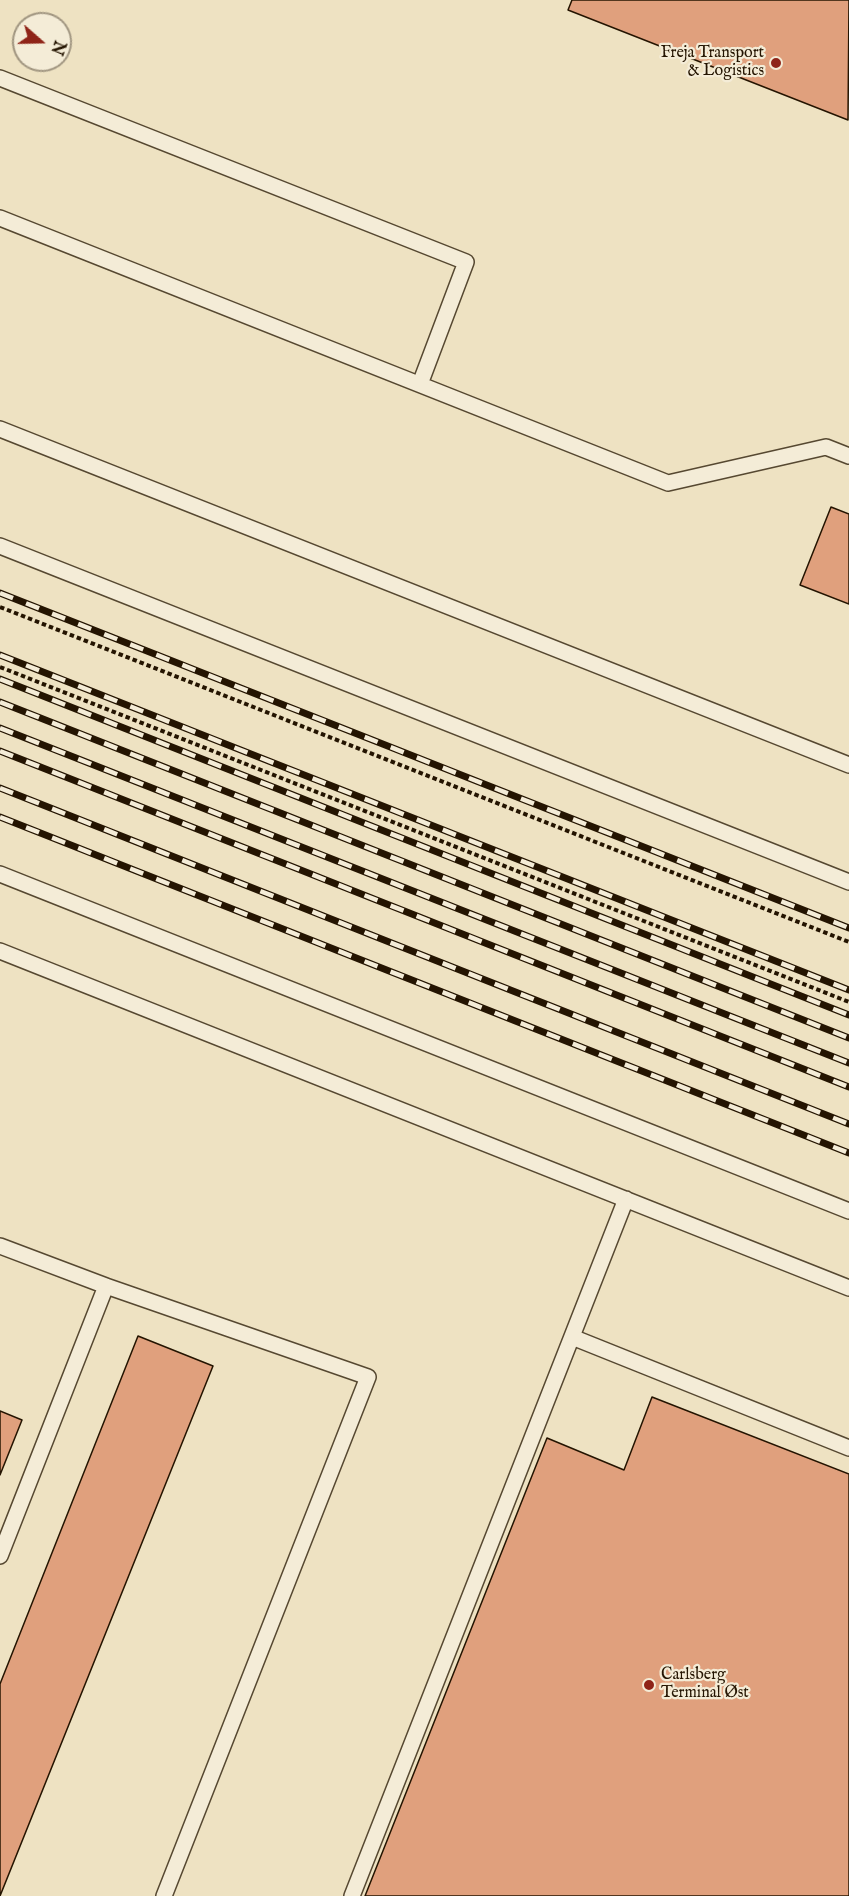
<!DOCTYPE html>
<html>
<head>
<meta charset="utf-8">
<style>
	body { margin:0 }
	#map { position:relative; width:849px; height:1896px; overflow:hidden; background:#eee2c2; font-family:"IM FELL English",serif }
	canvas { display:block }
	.north { position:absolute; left:12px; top:12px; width:60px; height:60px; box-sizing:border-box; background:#f4ecd7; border:2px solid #a19681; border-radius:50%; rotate:110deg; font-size:16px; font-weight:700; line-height:24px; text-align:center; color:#241401 }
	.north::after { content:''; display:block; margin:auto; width:21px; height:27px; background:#8f2418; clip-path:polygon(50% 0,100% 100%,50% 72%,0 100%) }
</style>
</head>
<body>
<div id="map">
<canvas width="849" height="1896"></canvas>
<div class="north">N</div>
</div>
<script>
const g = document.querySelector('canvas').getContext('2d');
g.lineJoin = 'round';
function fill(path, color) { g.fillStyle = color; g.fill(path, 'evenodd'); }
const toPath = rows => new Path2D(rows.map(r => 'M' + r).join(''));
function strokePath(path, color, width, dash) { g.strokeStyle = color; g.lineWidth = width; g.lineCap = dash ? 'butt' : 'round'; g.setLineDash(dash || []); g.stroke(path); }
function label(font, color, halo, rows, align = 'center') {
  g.font = font + ' "IM FELL English",serif'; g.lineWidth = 4.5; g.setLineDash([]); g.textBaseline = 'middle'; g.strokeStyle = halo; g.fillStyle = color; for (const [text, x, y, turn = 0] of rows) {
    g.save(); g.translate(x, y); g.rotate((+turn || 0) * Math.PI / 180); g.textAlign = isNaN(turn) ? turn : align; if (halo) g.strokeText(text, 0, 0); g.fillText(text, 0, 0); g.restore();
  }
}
const building = toPath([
	[572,0,849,0,848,120,568,10,572,0],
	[831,507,849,514,849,604,800,585,831,507],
	[138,1336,213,1366,0,1896,0,1684,138,1336],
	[652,1397,849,1474,849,1896,365,1896,547,1438,624,1470,652,1397],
	[0,1411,22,1420,0,1475,0,1411]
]);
fill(building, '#e0a07d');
strokePath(building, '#241401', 1.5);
const lane = toPath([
	[0,78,466,262,420,384],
	[0,218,668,483,826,447,849,456],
	[0,429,849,765],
	[0,546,849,882],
	[0,874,849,1211],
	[0,951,849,1288],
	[0,1246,106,1286,0,1556],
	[106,1286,368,1377,164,1896],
	[572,1337,849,1448],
	[352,1896,626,1199]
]);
strokePath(lane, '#564831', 18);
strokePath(toPath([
	[0,607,849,942],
	[0,667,849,1002]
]), '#241401', 4, [4.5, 3]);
strokePath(lane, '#f4ecd7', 15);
const rail = toPath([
	[0,593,849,928],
	[0,655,849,990],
	[0,679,849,1015],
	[0,702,849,1038],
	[0,728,849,1063],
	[0,751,849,1087],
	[0,788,849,1124],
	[0,817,849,1153]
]);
strokePath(rail, '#241401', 7);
strokePath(rail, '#f4ecd7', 4.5, [14]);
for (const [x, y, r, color] of [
	[776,63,6,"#8f2418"],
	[649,1685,6,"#8f2418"]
]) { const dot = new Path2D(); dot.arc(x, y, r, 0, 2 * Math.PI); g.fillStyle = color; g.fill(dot); strokePath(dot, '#f4ecd7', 2); }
label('16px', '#241401', '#f4ecd7', [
	["Freja Transport",764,54],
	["& Logistics",764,72],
	["Carlsberg",661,1676,"left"],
	["Terminal Øst",661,1694,"left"]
], 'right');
</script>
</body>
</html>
